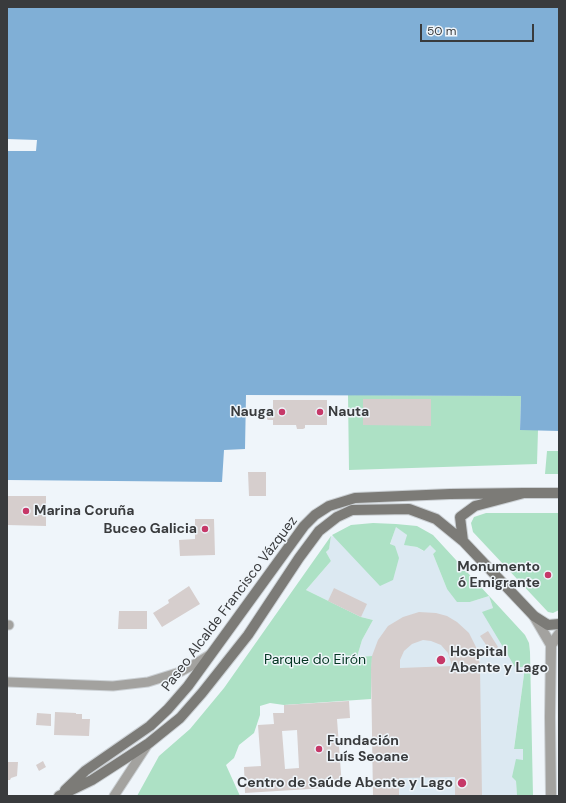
<!DOCTYPE html>
<html>
<head>
<meta charset="utf-8">
<style>
	body { margin:0 }
	#map { position:relative; width:566px; height:803px; overflow:hidden; background:#eff5fa; font-family:"DM Sans",sans-serif }
	canvas { display:block }
	.frame { position:absolute; inset:0; border:8px solid #393b3d; pointer-events:none }
	.scale { position:absolute; left:420px; top:24px; width:114px; height:18px; box-sizing:border-box; border:2px solid #393b3d; border-top:0; padding-left:5px; font-size:12px; line-height:14px; white-space:nowrap; color:#393b3d; -webkit-text-stroke:3px #eff5fa; paint-order:stroke }
</style>
</head>
<body>
<div id="map">
<canvas width="566" height="803"></canvas>
<div class="frame"></div>
<div class="scale">50 m</div>
</div>
<script>
const g = document.querySelector('canvas').getContext('2d');
g.lineJoin = 'round';
function fill(path, color) { g.fillStyle = color; g.fill(path, 'evenodd'); }
const toPath = rows => new Path2D(rows.map(r => 'M' + r).join(''));
function strokePath(path, color, width, dash) { g.strokeStyle = color; g.lineWidth = width; g.lineCap = dash ? 'butt' : 'round'; g.setLineDash(dash || []); g.stroke(path); }
function label(font, color, halo, rows, align = 'center') {
  g.font = font + ' "DM Sans",sans-serif'; g.lineWidth = 3; g.setLineDash([]); g.textBaseline = 'middle'; g.strokeStyle = halo; g.fillStyle = color; for (const [text, x, y, turn = 0] of rows) {
    g.save(); g.translate(x, y); g.rotate((+turn || 0) * Math.PI / 180); g.textAlign = isNaN(turn) ? turn : align; if (halo) g.strokeText(text, 0, 0); g.fillText(text, 0, 0); g.restore();
  }
}
fill(toPath([
	[396,526,407,535,405,545,417,547,423,551,430,545,436,551,433,554,447,589,470,602,489,596,493,608,483,613,525,667,514,748,523,749,523,760,516,781,517,796,373,796,372,656,357,657,362,640,373,620,361,617,306,590,331,561,326,552,329,548,331,536,390,545]
]), '#dce9f2');
fill(toPath([
	[348,395,521,396,520,430,538,430,537,464,349,470],
	[547,451,559,451,559,474,545,474],
	[486,513,559,513,559,610,553,613,548,612,473,532,471,523,474,517],
	[373,523,396,524,417,526,433,535,525,635,529,643,530,652,533,796,517,796,516,781,512,777,516,759,523,760,523,749,514,749,525,667,515,667,482,612,493,608,489,596,470,602,457,602,447,589,433,554,436,551,430,545,424,551,417,547,404,545,407,535,396,527,390,544,395,546,399,558,393,580,380,586,332,535,351,525],
	[331,536,329,549,326,552,331,561,306,590,361,617,373,620,362,640,357,657,372,656,371,699,284,705,270,703,260,706,260,715,254,733,239,745,234,758,226,765,240,796,137,796,159,756,190,729,224,688]
]), '#ade1c5');
fill(toPath([
	[7,7,559,7,559,431,520,430,521,396,246,395,245,449,224,450,222,482,7,480,7,151,36,151,37,140,7,139]
]), '#80afd6');
fill(toPath([
	[363,399,431,399,431,426,363,425],
	[273,400,327,400,327,425,305,425,305,428,303,429,297,429,296,425,273,425,273,420,268,420,267,419,267,409,273,408],
	[248,472,266,472,266,496,249,496],
	[7,496,46,496,46,526,7,525],
	[195,519,214,519,215,555,180,556,179,540,195,539],
	[189,586,200,604,162,627,153,613,169,603,168,600],
	[334,588,367,604,361,617,328,601],
	[119,611,147,611,147,629,118,629],
	[419,612,436,613,447,616,457,622,469,633,477,649,480,666,482,796,455,796,455,777,399,778,399,796,373,796,371,668,372,656,378,640,388,626,403,617],
	[423,640,431,641,441,645,448,653,452,666,400,668,400,660,404,651,412,644],
	[488,631,498,647,491,652,480,636],
	[349,701,350,718,337,719,342,787,245,793,244,767,261,766,258,725,274,724,273,713,284,713,284,705],
	[297,730,299,768,285,769,282,731],
	[55,712,76,713,76,714,82,714,82,719,90,719,89,736,54,735],
	[37,713,51,714,51,726,36,725],
	[43,761,46,767,39,771,36,765],
	[7,762,18,762,17,776,11,778,10,780,7,780]
]), '#d6cecd');
const lane = toPath([
	[7,625,9,625],
	[7,682,113,686,148,682,180,672,193,665,211,654],
	[114,796,148,744]
]);
const street = toPath([
	[534,616,551,645,550,717,551,796],
	[551,645,559,634]
]);
const secondary = toPath([
	[463,541,460,517,475,506,524,493,559,493],
	[65,790,85,771,150,726,168,709,188,686,304,526,315,515,329,506,355,498,450,494,524,493],
	[59,796,92,780,123,760,149,743,180,718,202,693,248,635,299,558,319,531,337,517,352,510,409,509,436,519,463,541,534,616,548,625,559,624]
]);
strokePath(lane, '#cbd0d4', 11);
strokePath(street, '#cbd0d4', 12);
strokePath(secondary, '#cbd0d4', 12);
strokePath(lane, '#a3a29f', 9);
strokePath(street, '#a3a29f', 10);
strokePath(secondary, '#7c7b77', 10);
for (const [x, y, r, color] of [
	[282,412,4,"#c63868"],
	[320,412,4,"#c63868"],
	[26,511,4,"#c63868"],
	[205,529,4,"#c63868"],
	[548,575,4,"#c63868"],
	[441,660,5,"#c63868"],
	[319,749,4,"#c63868"],
	[462,783,5,"#c63868"]
]) { const dot = new Path2D(); dot.arc(x, y, r, 0, 2 * Math.PI); g.fillStyle = color; g.fill(dot); strokePath(dot, '#eff5fa', 1.5); }
label('bold 14px', '#393b3d', '#eff5fa', [
	["Nauga",274,412],
	["Nauta",328,412,"left"],
	["Marina Coruña",34,511,"left"],
	["Buceo Galicia",197,529],
	["Monumento",540,567],
	["ó Emigrante",540,583],
	["Hospital",450,652,"left"],
	["Abente y Lago",450,668,"left"],
	["Fundación",327,741,"left"],
	["Luís Seoane",327,757,"left"],
	["Centro de Saúde Abente y Lago",453,783]
], 'right');
label('14px', '#393b3d', '#eff5fa', [
	["Paseo Alcalde Francisco Vázquez",230,604,-53]
]);
label('14px', '#023521', '#eff5fa', [
	["Parque do Eirón",315,660]
]);
</script>
</body>
</html>
